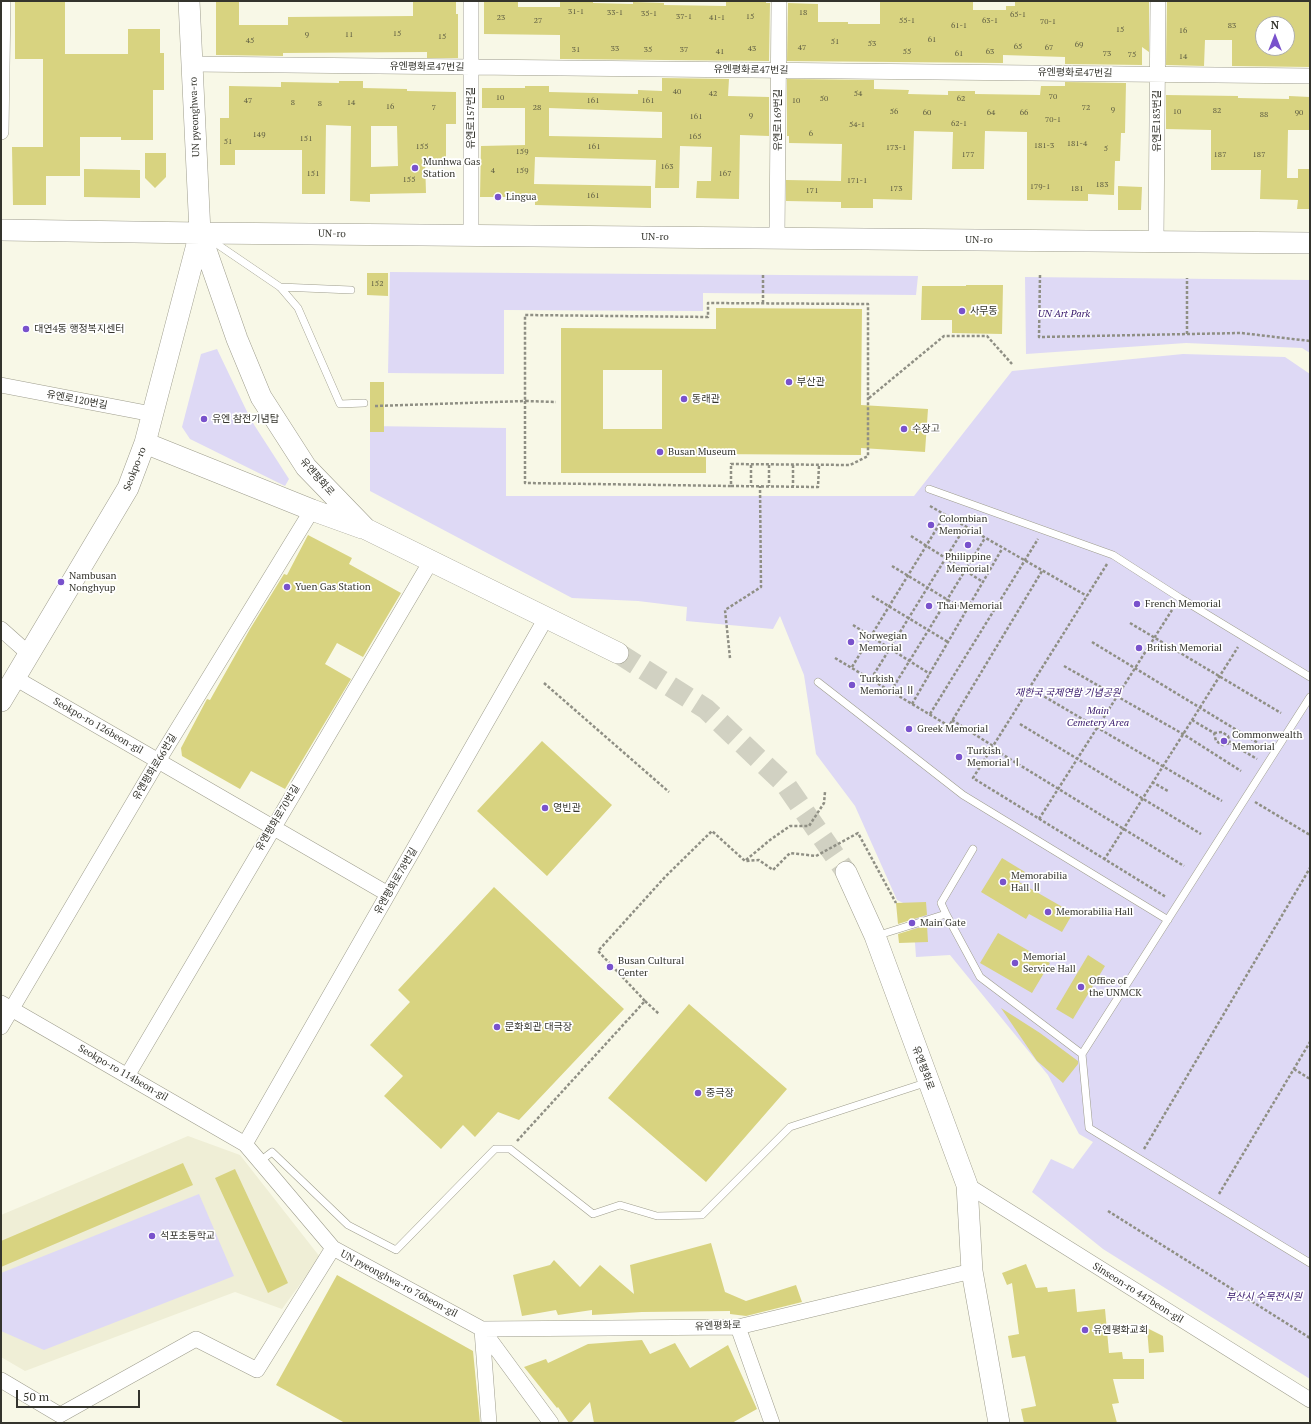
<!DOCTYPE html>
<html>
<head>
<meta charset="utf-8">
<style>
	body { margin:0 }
	#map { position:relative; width:1311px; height:1424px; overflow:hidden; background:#f8f8e7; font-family:"PT Serif",serif }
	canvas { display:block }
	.frame { position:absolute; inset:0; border:2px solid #34342d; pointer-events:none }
	.north { position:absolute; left:1255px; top:16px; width:40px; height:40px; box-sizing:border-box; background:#fff; border:1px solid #aeaeab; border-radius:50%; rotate:0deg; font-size:11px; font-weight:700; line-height:16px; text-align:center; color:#34342d }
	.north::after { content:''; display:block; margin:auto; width:14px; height:18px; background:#7952cc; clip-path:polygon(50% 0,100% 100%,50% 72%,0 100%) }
	.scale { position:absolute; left:16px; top:1390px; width:124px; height:18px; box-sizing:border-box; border:2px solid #34342d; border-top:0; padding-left:5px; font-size:12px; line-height:14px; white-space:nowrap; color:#34342d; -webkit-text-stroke:3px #fff; paint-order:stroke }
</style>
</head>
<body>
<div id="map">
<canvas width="1311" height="1424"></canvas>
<div class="frame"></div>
<div class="north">N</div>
<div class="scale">50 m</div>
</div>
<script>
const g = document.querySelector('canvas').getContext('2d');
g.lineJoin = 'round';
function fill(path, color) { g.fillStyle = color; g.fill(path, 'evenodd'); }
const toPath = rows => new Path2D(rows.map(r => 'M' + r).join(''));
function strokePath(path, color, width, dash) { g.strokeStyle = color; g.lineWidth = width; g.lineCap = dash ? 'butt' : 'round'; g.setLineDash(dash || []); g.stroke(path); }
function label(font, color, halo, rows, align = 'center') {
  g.font = font + ' "PT Serif","Noto Sans KR",serif'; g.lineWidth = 3.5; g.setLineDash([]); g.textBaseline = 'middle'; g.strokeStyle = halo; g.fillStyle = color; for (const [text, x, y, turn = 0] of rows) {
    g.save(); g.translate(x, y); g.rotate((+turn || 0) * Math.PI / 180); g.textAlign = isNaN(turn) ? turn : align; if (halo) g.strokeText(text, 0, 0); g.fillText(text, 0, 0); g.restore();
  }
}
fill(toPath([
	[188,1136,240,1155,320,1257,282,1309,235,1292,25,1371,1,1357,1,1215]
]), '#efeed6');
fill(toPath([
	[390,272,918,276,916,295,703,293,703,311,504,310,504,374,388,373],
	[1025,277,1310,280,1310,353,1302,348,1186,343,1026,354],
	[217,349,251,420,289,479,285,486,190,439,182,427,201,354],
	[1183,354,1285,357,1310,374,1310,1379,1103,1249,1032,1192,1051,1159,1073,1169,1093,1142,1079,1134,1048,1075,950,955,916,957,915,943,903,903,897,900,855,806,816,754,804,675,780,616,773,629,686,621,687,607,638,601,572,598,370,491,370,426,506,428,506,496,914,496,1012,371],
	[199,1194,234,1276,44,1350,1,1331,1,1273]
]), '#ded9f5');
fill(toPath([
	[15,1,65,1,65,54,128,54,128,29,160,29,160,53,164,53,164,90,153,90,153,140,121,140,121,137,80,137,80,176,46,176,46,205,13,205,12,147,43,147,43,59,15,59],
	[216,1,239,1,239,25,288,25,288,17,413,16,413,1,456,1,456,14,458,14,458,58,427,58,427,52,283,53,283,56,216,55],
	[484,1,518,2,518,7,560,7,560,1,593,1,593,3,633,4,633,2,664,3,664,5,726,6,726,1,766,1,766,3,770,3,769,61,560,59,560,35,484,34],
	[880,1,973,1,973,10,1006,10,1006,6,1015,6,1015,1,1149,1,1149,52,1142,47,1142,65,1065,64,1065,57,1003,55,1003,63,787,61,788,3,818,4,818,22,848,22,848,24,880,24],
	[1167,1,1310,1,1310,67,1232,66,1232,40,1205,40,1204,66,1166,65],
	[1263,24,1287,24,1287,48,1263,48],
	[662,78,729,79,728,96,769,97,769,136,740,135,739,199,696,198,697,181,711,181,712,147,680,146,679,188,655,188,656,160,535,157,534,184,651,186,651,208,535,205,535,197,480,197,481,146,525,145,525,108,482,108,482,88,525,88,525,86,549,86,549,92,638,94,638,90,662,91],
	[549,108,662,112,662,138,549,136],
	[787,79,874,80,874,89,909,90,908,94,948,95,948,91,975,91,975,94,1040,95,1041,86,1065,86,1065,82,1126,83,1125,133,1121,133,1120,161,1115,161,1114,195,1088,194,1088,201,1027,200,1027,132,985,131,984,169,952,169,953,132,914,131,912,200,873,199,873,208,841,208,841,202,786,201,786,180,841,181,842,144,789,143,789,136,787,136],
	[339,81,363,81,363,88,407,89,407,91,456,92,456,124,446,124,446,160,425,160,426,193,370,194,370,202,350,201,351,126,326,125,325,194,302,194,302,150,235,150,235,165,220,165,220,118,229,118,229,86,281,87,281,82,339,83],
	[371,126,397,126,398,166,371,167],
	[1166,95,1238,96,1238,98,1289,99,1289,96,1310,97,1310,130,1288,130,1287,178,1298,178,1298,169,1310,169,1310,209,1297,209,1298,200,1260,199,1261,170,1211,170,1211,130,1166,129],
	[145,153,166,153,166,177,155,188,145,178],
	[84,169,140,170,140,198,84,197],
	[1118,186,1142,187,1141,210,1118,210],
	[367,273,388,273,388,296,367,295],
	[966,285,1003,285,1002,334,952,333,952,320,921,320,922,286,966,286],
	[716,308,862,309,861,405,928,409,925,452,861,448,861,455,706,454,706,473,561,473,561,328,716,329],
	[603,370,662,370,662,429,603,429],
	[370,382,384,382,384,432,370,432],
	[308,535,352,558,349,564,401,593,363,657,337,643,325,664,351,679,285,789,251,771,240,789,182,756,181,748,207,699,210,700,250,629,284,574,287,575],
	[542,741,612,805,547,876,477,811],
	[1002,858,1025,872,1019,882,1073,913,1062,932,1029,914,1026,919,981,892],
	[494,887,624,1009,519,1120,498,1112,475,1137,463,1125,441,1149,384,1096,403,1076,370,1045,410,1002,398,990],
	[926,902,927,915,898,924,896,903],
	[927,925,928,942,899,943,898,934],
	[998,933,1050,963,1032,993,980,963],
	[1088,955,1105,966,1073,1019,1056,1009],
	[689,1004,787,1089,706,1182,608,1098],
	[1001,1008,1040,1033,1078,1061,1078,1064,1063,1083,1037,1061],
	[183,1163,193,1185,1,1267,1,1241],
	[235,1169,288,1283,268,1293,215,1178],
	[711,1243,725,1292,746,1301,796,1285,802,1302,746,1316,730,1314,730,1311,642,1312,592,1315,592,1310,558,1315,556,1310,522,1316,513,1275,550,1265,554,1260,580,1287,600,1265,634,1294,630,1265],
	[1026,1264,1036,1288,1047,1287,1048,1292,1075,1289,1077,1312,1105,1309,1109,1353,1122,1352,1123,1359,1144,1359,1144,1379,1113,1379,1119,1403,1112,1404,1117,1423,1024,1423,1021,1409,1036,1406,1025,1356,1012,1358,1008,1336,1019,1334,1012,1283,1007,1285,1002,1273],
	[337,1275,473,1351,480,1423,345,1423,276,1385],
	[1147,1328,1163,1336,1164,1352,1149,1353],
	[642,1340,650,1354,675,1343,690,1368,728,1345,757,1409,732,1423,594,1423,590,1402,571,1423,569,1423,558,1407,557,1408,524,1367,546,1359,548,1363,588,1344]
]), '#d8d380');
strokePath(toPath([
	[618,653,706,709,786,785,846,872]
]), '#d1d1c2', 21, [21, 10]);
const service = toPath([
	[208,238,280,287,298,308,340,404,364,403],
	[280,287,351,290],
	[929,489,1113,555,1180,598,1310,677],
	[818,682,963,795,1168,920],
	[973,849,941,903,946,914,980,977,1082,1054,1310,697],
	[876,936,946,914],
	[1082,1054,1089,1128,1310,1263],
	[259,1162,272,1152,348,1225,396,1250,495,1149,510,1149,593,1214,620,1205,657,1216,702,1215,790,1127,928,1082]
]);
const minor = toPath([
	[192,64,1310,76],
	[1,132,3,1],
	[471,235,471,1],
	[777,238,779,1],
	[1156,241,1158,1],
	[1,385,152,414],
	[1,629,29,654],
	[15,678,388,894],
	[1,1003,245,1144,333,1248,482,1329,551,1423],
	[1,1027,158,761,312,510],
	[127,1076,431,561],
	[245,1144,546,618],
	[967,1185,1310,1400],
	[738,1327,772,1423],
	[482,1329,738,1327,972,1271],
	[482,1330,489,1423],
	[1,1380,60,1415,196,1339,257,1370,333,1248]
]);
const secondary = toPath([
	[189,1,200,233,237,339,261,397,306,467,366,529,618,653],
	[1,230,200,233,1310,243],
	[145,443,312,510,362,528],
	[1,701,128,488,145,443,200,233],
	[846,872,875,936,967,1185,972,1271,999,1423]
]);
strokePath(service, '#9e9d8d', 8);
strokePath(minor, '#9e9d8d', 16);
strokePath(secondary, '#9e9d8d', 22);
strokePath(toPath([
	[763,275,763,303],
	[1040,275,1039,337,1241,333,1310,341],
	[1187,334,1187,278],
	[869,398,944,336,987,336,1012,364],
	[375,406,525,401,525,483,731,486,731,464,850,465,868,456,868,304,708,303,708,317,525,315,525,401,556,402],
	[751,465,751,486],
	[769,465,769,486],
	[793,465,793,486],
	[731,486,818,487,819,465],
	[930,506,1087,596],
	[911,536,983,582],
	[1107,564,973,778,1166,897],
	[892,566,966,611],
	[872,596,948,642],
	[1130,623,1281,713],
	[853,625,930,674],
	[1092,642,1258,743],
	[730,658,725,610,761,587,760,486],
	[835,658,949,726,1042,571],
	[1064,666,1183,734,1241,771],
	[852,667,945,515],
	[871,679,965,527],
	[544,683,669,792],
	[891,691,985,538],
	[1040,694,1222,801],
	[912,704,1002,549],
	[930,714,1038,539],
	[952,720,993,746],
	[1192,720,1214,733,1216,741,1223,745,1230,743,1257,759],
	[1020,724,1201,834],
	[1214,733,1222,732,1228,736,1230,743],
	[992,748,1184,866],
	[1152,782,1168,791],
	[1255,802,1310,835],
	[1039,819,1172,610],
	[746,860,770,840,790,826,809,826,824,803,825,792],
	[1104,860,1238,647],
	[645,1001,659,1014],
	[1294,1069,1310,1079],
	[517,1141,645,1001,598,951,665,877,712,831,745,861,759,860,773,870,790,853,816,856,858,833,896,903],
	[1144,1149,1310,868],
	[1219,1194,1310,1042],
	[1108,1211,1310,1338]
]), '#8f8f84', 2.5, [3, 2]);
strokePath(service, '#fff', 7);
strokePath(minor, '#fff', 15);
strokePath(secondary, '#fff', 21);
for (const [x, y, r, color] of [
	[415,168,4,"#7952cc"],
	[498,197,4,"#7952cc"],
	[962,311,4,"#7952cc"],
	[26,329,4,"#7952cc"],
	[789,382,4,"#7952cc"],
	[684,399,4,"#7952cc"],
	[204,419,4,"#7952cc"],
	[904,429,4,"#7952cc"],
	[660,452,4,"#7952cc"],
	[931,525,4,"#7952cc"],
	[968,545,4,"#7952cc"],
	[61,582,4,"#7952cc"],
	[287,587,4,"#7952cc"],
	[1137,604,4,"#7952cc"],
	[929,606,4,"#7952cc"],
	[851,642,4,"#7952cc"],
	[1139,648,4,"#7952cc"],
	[852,685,4,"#7952cc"],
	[909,729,4,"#7952cc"],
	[1224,741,4,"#7952cc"],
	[959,757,4,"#7952cc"],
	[545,808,4,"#7952cc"],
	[1003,882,4,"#7952cc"],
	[1048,912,4,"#7952cc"],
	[912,923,4,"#7952cc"],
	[1015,963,4,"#7952cc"],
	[610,967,4,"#7952cc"],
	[1081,987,4,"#7952cc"],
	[497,1027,4,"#7952cc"],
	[698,1093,4,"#7952cc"],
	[152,1236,4,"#7952cc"],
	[1085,1330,4,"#7952cc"]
]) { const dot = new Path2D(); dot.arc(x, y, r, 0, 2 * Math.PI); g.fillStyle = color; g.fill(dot); strokePath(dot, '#fff', 1.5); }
label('8px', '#5d5c42', null, [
	["31-1",576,12],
	["33-1",615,13],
	["18",803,13],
	["35-1",649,14],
	["65-1",1018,15],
	["37-1",684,17],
	["15",750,17],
	["23",501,18],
	["41-1",717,18],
	["27",538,21],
	["55-1",907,21],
	["63-1",990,21],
	["70-1",1048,22],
	["61-1",959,26],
	["83",1232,26],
	["15",1120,30],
	["16",1183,31],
	["15",397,34],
	["9",307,35],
	["11",349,35],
	["15",442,37],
	["61",932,40],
	["45",250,41],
	["51",835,42],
	["53",872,44],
	["69",1079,45],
	["65",1018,47],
	["47",802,48],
	["67",1049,48],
	["33",615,49],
	["43",752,49],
	["31",576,50],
	["35",648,50],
	["37",684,50],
	["41",720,52],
	["55",907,52],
	["63",990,52],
	["61",959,54],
	["73",1107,54],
	["75",1132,55],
	["14",1183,57],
	["40",677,92],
	["42",713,94],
	["54",858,94],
	["70",1053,97],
	["10",500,98],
	["50",824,99],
	["62",961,99],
	["47",248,101],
	["161",593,101],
	["161",648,101],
	["10",796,101],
	["8",293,103],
	["14",351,103],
	["8",320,104],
	["16",390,107],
	["7",434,108],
	["28",537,108],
	["72",1086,108],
	["9",1113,110],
	["82",1217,111],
	["56",894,112],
	["10",1177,112],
	["60",927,113],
	["64",991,113],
	["66",1024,113],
	["90",1299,113],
	["88",1264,115],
	["9",751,116],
	["161",696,117],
	["70-1",1053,120],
	["62-1",959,124],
	["54-1",857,125],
	["6",811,134],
	["149",259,135],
	["165",695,137],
	["151",306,139],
	["51",228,142],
	["181-4",1077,144],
	["181-3",1044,146],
	["155",422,147],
	["161",594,147],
	["173-1",896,148],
	["5",1106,149],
	["159",522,152],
	["177",968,155],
	["187",1220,155],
	["187",1259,155],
	["163",667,167],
	["4",493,171],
	["159",522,171],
	["151",313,174],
	["167",725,174],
	["155",409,180],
	["171-1",857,181],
	["183",1102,185],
	["179-1",1040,187],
	["173",896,189],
	["181",1077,189],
	["171",812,191],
	["161",593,196],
	["152",377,284]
]);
label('10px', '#34342d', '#fff', [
	["유엔평화로47번길",427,67,1],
	["유엔평화로47번길",751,70,1],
	["유엔평화로47번길",1075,73,1],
	["UN pyeonghwa-ro",195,117,-92],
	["유엔로157번길",471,118,-90],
	["유엔로169번길",778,120,-90],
	["유엔로183번길",1157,121,-90],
	["UN-ro",332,234,1],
	["UN-ro",655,237],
	["UN-ro",979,240],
	["유엔로120번길",77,400,11],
	["Seokpo-ro",135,469,-69],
	["유엔평화로",317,477,49],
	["Seokpo-ro 126beon-gil",98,726,30],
	["유엔평화로66번길",155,767,-59],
	["유엔평화로70번길",278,818,-59],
	["유엔평화로78번길",396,881,-60],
	["유엔평화로",923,1068,70],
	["Seokpo-ro 114beon-gil",123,1073,30],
	["UN pyeonghwa-ro 76beon-gil",399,1284,28],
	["Sinseon-ro 447beon-gil",1138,1293,32],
	["유엔평화로",718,1326,-2]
]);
label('10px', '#34342d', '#fff', [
	["Munhwa Gas",423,162],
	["Station",423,174],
	["Lingua",506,197],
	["사무동",970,311],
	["대연4동 행정복지센터",34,329],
	["부산관",797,382],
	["동래관",692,399],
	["유엔 참전기념탑",212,419],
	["수장고",912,429],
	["Busan Museum",668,452],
	["Colombian",939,519],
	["Memorial",939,531],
	["Philippine",968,557,"center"],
	["Memorial",968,569,"center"],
	["Nambusan",69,576],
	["Nonghyup",69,588],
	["Yuen Gas Station",295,587],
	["French Memorial",1145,604],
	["Thai Memorial",937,606],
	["Norwegian",859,636],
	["Memorial",859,648],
	["British Memorial",1147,648],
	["Turkish",860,679],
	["Memorial Ⅱ",860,691],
	["Greek Memorial",917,729],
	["Commonwealth",1232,735],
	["Memorial",1232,747],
	["Turkish",967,751],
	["Memorial Ⅰ",967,763],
	["영빈관",553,808],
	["Memorabilia",1011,876],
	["Hall Ⅱ",1011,888],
	["Memorabilia Hall",1056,912],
	["Main Gate",920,923],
	["Memorial",1023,957],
	["Service Hall",1023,969],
	["Busan Cultural",618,961],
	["Center",618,973],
	["Office of",1089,981],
	["the UNMCK",1089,993],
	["문화회관 대극장",505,1027],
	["중극장",706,1093],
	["석포초등학교",160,1236],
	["유엔평화교회",1093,1330]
], 'left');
label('italic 10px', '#36176b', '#fff', [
	["UN Art Park",1064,314],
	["재한국 국제연합 기념공원",1068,693],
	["Main",1098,711],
	["Cemetery Area",1098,723],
	["부산시 수목전시원",1264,1297]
]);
</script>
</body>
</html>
